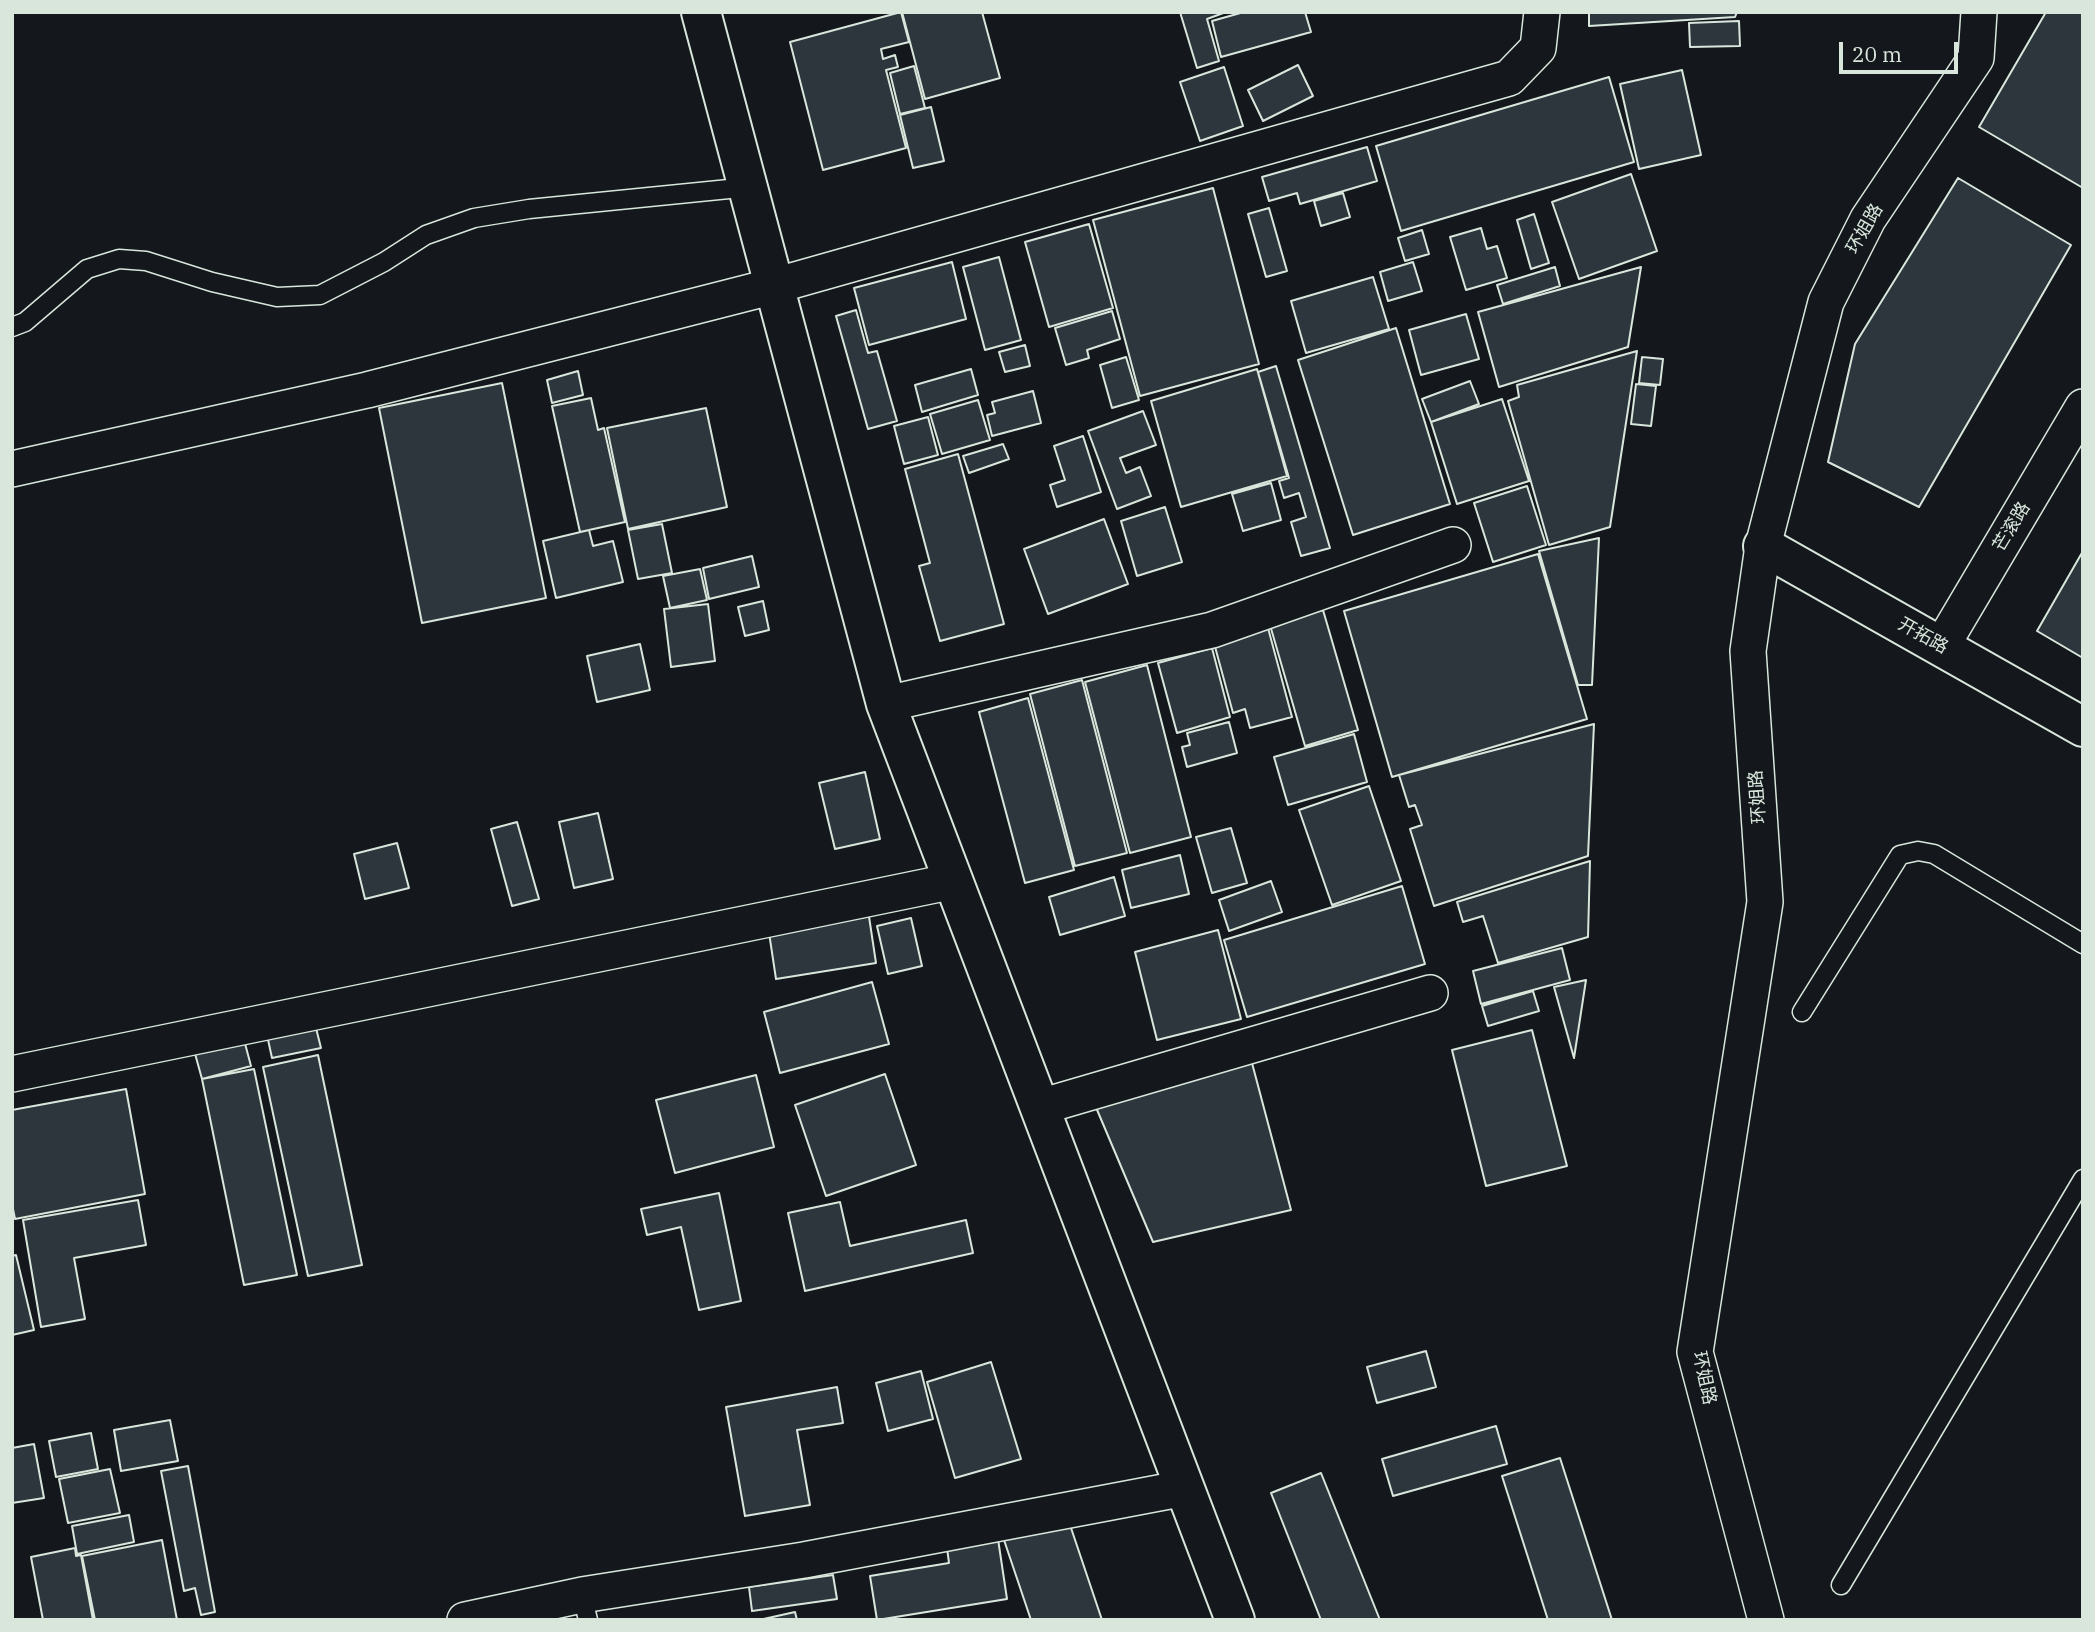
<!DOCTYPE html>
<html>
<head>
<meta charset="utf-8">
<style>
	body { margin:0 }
	#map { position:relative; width:2095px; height:1632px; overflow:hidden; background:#14181c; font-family:"IBM Plex Serif",serif }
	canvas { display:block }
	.frame { position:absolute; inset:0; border:14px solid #d8e6dc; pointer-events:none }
	.scale { position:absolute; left:1839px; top:42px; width:119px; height:32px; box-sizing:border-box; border:4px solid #d8e6dc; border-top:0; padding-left:9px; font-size:21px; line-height:24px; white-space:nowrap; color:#d8e6dc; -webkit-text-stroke:5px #14181c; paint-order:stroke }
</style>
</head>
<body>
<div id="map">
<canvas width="2095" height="1632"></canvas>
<div class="frame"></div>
<div class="scale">20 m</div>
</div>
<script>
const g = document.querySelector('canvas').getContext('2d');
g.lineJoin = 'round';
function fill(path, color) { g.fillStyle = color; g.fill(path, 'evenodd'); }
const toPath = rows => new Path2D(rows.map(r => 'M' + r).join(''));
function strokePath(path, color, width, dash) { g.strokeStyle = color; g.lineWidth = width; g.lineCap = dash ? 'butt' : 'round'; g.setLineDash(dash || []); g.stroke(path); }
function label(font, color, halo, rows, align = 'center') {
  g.font = font + ' "IBM Plex Serif","Noto Sans SC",serif'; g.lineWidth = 5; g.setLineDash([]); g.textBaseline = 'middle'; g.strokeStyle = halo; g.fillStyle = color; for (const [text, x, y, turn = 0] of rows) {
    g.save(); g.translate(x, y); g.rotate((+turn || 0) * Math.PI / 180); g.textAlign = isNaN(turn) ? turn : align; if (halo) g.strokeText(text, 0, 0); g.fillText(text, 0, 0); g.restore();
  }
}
const building = toPath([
	[901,12,909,42,881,49,883,59,895,55,898,67,886,70,906,148,823,170,790,42,901,12],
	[902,12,982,12,1000,78,925,99,902,12],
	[1180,12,1226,12,1207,19,1219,61,1197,68,1180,12],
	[1244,12,1305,12,1311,32,1221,57,1212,21,1244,12],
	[1589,12,1737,12,1735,17,1589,26,1589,12],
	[2046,12,2083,12,2083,188,1979,127,2046,12],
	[1739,21,1740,46,1690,47,1689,23,1739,21],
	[1298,65,1313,96,1263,121,1248,90,1298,65],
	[914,66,925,108,900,114,890,73,914,66],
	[1224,67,1243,126,1200,141,1180,82,1224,67],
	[1682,70,1701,155,1639,169,1620,84,1682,70],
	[1609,77,1634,162,1401,231,1376,146,1609,77],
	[931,107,944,161,913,168,900,115,931,107],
	[1367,147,1377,181,1300,204,1297,193,1269,201,1262,177,1367,147],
	[1631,174,1657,251,1579,279,1552,202,1631,174],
	[1958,178,2071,245,1919,507,1828,462,1855,344,1958,178],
	[1213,188,1259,364,1140,396,1093,220,1213,188],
	[1343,193,1350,217,1321,226,1314,201,1343,193],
	[1269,208,1287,271,1266,277,1248,214,1269,208],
	[1534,214,1549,263,1531,269,1517,220,1534,214],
	[1089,224,1113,308,1049,327,1025,242,1089,224],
	[1481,228,1487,249,1497,246,1507,278,1466,290,1450,237,1481,228],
	[1422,230,1429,254,1405,261,1398,238,1422,230],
	[999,257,1021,340,985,350,963,267,999,257],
	[952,262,966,319,869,345,854,288,952,262],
	[1413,262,1422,291,1388,301,1380,272,1413,262],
	[1555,267,1560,286,1503,304,1497,285,1555,267],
	[1641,267,1628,347,1499,387,1478,312,1641,267],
	[1373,277,1389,329,1306,353,1291,301,1373,277],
	[856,310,868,353,877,351,897,421,868,429,836,316,856,310],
	[1112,311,1120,339,1087,350,1089,358,1066,365,1055,328,1112,311],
	[1466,314,1479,359,1421,375,1409,330,1466,314],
	[1396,328,1450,504,1353,535,1298,360,1396,328],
	[1025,345,1030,366,1005,372,999,352,1025,345],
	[1637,351,1610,527,1549,545,1508,401,1519,397,1517,385,1637,351],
	[1126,357,1139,400,1112,408,1100,365,1126,357],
	[1642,357,1663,359,1660,385,1639,383,1642,357],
	[1276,366,1330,548,1301,556,1291,522,1306,517,1299,493,1284,498,1279,481,1289,478,1258,372,1276,366],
	[971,369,978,395,922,412,915,385,971,369],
	[1257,369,1287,476,1181,507,1151,401,1257,369],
	[578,371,583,395,552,403,547,380,578,371],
	[1470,381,1479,404,1431,422,1422,399,1470,381],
	[502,383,546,598,422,623,379,408,502,383],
	[1636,384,1656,386,1651,426,1631,424,1636,384],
	[1033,391,1041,423,992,436,987,415,995,413,992,402,1033,391],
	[591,398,598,430,604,428,625,522,580,532,552,406,591,398],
	[1502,399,1529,481,1457,504,1431,422,1502,399],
	[978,400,990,440,942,454,930,414,978,400],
	[706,408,727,507,628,529,607,428,706,408],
	[1143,411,1156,445,1120,458,1126,473,1140,467,1151,496,1117,509,1088,431,1143,411],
	[928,417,938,455,904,464,894,426,928,417],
	[1083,436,1101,492,1057,507,1050,485,1065,480,1054,446,1083,436],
	[1003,444,1009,459,969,473,963,456,1003,444],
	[958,454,1004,624,940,641,919,566,930,563,905,469,958,454],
	[1271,483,1281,520,1243,531,1232,494,1271,483],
	[1527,486,1546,545,1493,562,1474,503,1527,486],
	[1165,507,1182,562,1137,576,1121,521,1165,507],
	[1104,519,1128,584,1048,614,1024,549,1104,519],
	[662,524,672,573,638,579,628,530,662,524],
	[589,530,593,546,613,541,623,582,556,598,543,541,589,530],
	[1599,538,1592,685,1578,685,1539,551,1599,538],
	[2083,551,2083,658,2037,631,2083,551],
	[1538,554,1587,719,1392,777,1344,611,1538,554],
	[752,556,759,587,709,599,703,568,752,556],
	[700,569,707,600,670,608,663,576,700,569],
	[763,601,769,630,745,636,738,607,763,601],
	[708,604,715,661,671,667,664,609,708,604],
	[1323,610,1358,730,1305,746,1270,625,1323,610],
	[1268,628,1292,717,1250,728,1245,709,1233,713,1214,643,1268,628],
	[640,644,650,690,597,702,587,656,640,644],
	[1212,648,1230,717,1177,733,1158,663,1212,648],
	[1147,665,1191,837,1130,853,1085,682,1147,665],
	[1082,680,1127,853,1075,866,1030,694,1082,680],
	[1028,698,1074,870,1025,883,979,712,1028,698],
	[1229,722,1237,753,1187,767,1182,747,1190,745,1187,733,1229,722],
	[1594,724,1588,856,1434,906,1410,829,1422,825,1415,805,1409,807,1399,775,1594,724],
	[1354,734,1367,782,1288,805,1274,757,1354,734],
	[865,772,880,839,835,849,819,783,865,772],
	[1369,786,1401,881,1332,905,1299,810,1369,786],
	[598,813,613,879,574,888,559,822,598,813],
	[517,822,539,899,512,906,491,829,517,822],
	[1231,828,1247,883,1212,893,1196,837,1231,828],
	[397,843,409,888,365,899,354,854,397,843],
	[1180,855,1189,894,1131,908,1122,870,1180,855],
	[1590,861,1588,937,1498,963,1483,916,1463,922,1457,902,1590,861],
	[1114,877,1125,916,1060,935,1049,897,1114,877],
	[1271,881,1282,912,1229,931,1219,900,1271,881],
	[1402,886,1425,964,1247,1017,1224,940,1402,886],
	[868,910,876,963,776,979,768,926,868,910],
	[911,918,922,966,888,974,877,926,911,918],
	[1218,930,1241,1019,1157,1040,1135,952,1218,930],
	[1562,948,1570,980,1481,1004,1473,971,1562,948],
	[1586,980,1574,1058,1554,987,1586,980],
	[872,982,889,1044,780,1073,764,1012,872,982],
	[1533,991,1539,1011,1488,1026,1482,1006,1533,991],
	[315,1024,321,1048,272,1058,267,1035,315,1024],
	[1532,1030,1567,1166,1486,1186,1452,1050,1532,1030],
	[243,1036,251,1066,202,1079,194,1050,243,1036],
	[318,1055,362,1265,308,1276,263,1067,318,1055],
	[1252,1063,1291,1210,1153,1242,1095,1105,1252,1063],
	[254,1069,297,1275,244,1285,202,1079,254,1069],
	[885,1074,916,1165,826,1196,795,1105,885,1074],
	[756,1075,774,1147,675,1173,656,1100,756,1075],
	[126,1089,145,1194,15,1219,12,1204,12,1110,126,1089],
	[719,1193,741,1301,699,1310,681,1227,647,1235,641,1209,719,1193],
	[138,1200,146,1245,74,1258,85,1319,41,1327,23,1220,138,1200],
	[840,1202,850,1246,966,1220,973,1253,805,1291,788,1213,840,1202],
	[16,1255,34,1330,12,1335,12,1256,16,1255],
	[1426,1351,1436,1387,1377,1403,1367,1367,1426,1351],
	[991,1362,1021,1459,955,1478,927,1382,991,1362],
	[921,1371,933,1419,888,1431,876,1383,921,1371],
	[837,1387,843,1423,797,1430,810,1505,745,1516,726,1407,837,1387],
	[170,1420,178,1461,121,1471,114,1430,170,1420],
	[1496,1426,1507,1464,1393,1496,1382,1459,1496,1426],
	[91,1433,98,1469,56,1477,49,1441,91,1433],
	[34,1444,44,1498,12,1503,12,1448,34,1444],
	[1560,1458,1612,1620,1548,1620,1502,1476,1560,1458],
	[188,1466,215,1612,201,1615,195,1588,184,1591,161,1471,188,1466],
	[110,1469,120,1513,68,1523,59,1479,110,1469],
	[1321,1473,1380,1620,1321,1620,1271,1493,1321,1473],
	[129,1515,134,1542,77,1554,72,1526,129,1515],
	[1068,1519,1102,1620,1031,1620,1004,1540,1068,1519],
	[998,1539,1007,1599,877,1620,870,1576,949,1563,947,1548,998,1539],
	[162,1540,177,1620,95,1620,82,1556,162,1540],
	[75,1548,76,1556,81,1555,93,1620,43,1620,31,1557,75,1548],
	[833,1575,837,1599,752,1611,749,1587,833,1575],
	[795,1612,797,1620,759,1620,795,1612]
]);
fill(building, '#2c363c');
strokePath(building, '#d8e6dc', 2);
const lane = toPath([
	[12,327,25,322,87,269,119,259,146,261,212,282,277,297,320,295,384,262,426,235,474,218,529,209,749,187],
	[1802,1012,1900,855,1918,851,1934,854,2083,944],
	[1841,1585,2083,1179],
	[582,1595,588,1620]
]);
const street = toPath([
	[12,469,367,390,774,286,1509,78,1538,48,1542,12],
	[1941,647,2083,407],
	[886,704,1212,630,1453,545],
	[12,1074,954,881],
	[1040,1107,1430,993],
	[465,1620,582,1595,804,1560,1185,1488],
	[1766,1620,1695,1352,1765,902,1748,651,1763,546,1826,302,1868,219,1976,58,1979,12]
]);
const secondary = toPath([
	[1763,546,2083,727]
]);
const highway = toPath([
	[701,12,886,704,1235,1620]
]);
strokePath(lane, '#d8e6dc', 21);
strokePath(street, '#d8e6dc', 38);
strokePath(secondary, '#d8e6dc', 42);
strokePath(highway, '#d8e6dc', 42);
strokePath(lane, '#14181c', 18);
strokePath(street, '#14181c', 35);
strokePath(secondary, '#14181c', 38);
strokePath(highway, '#14181c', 38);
label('18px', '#d8e6dc', '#14181c', [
	["环姐路",1865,229,-60],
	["芒滚路",2012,527,-59],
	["开拓路",1923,636,29],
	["环姐路",1758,797,-94],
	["环姐路",1704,1378,78]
]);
</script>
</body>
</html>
